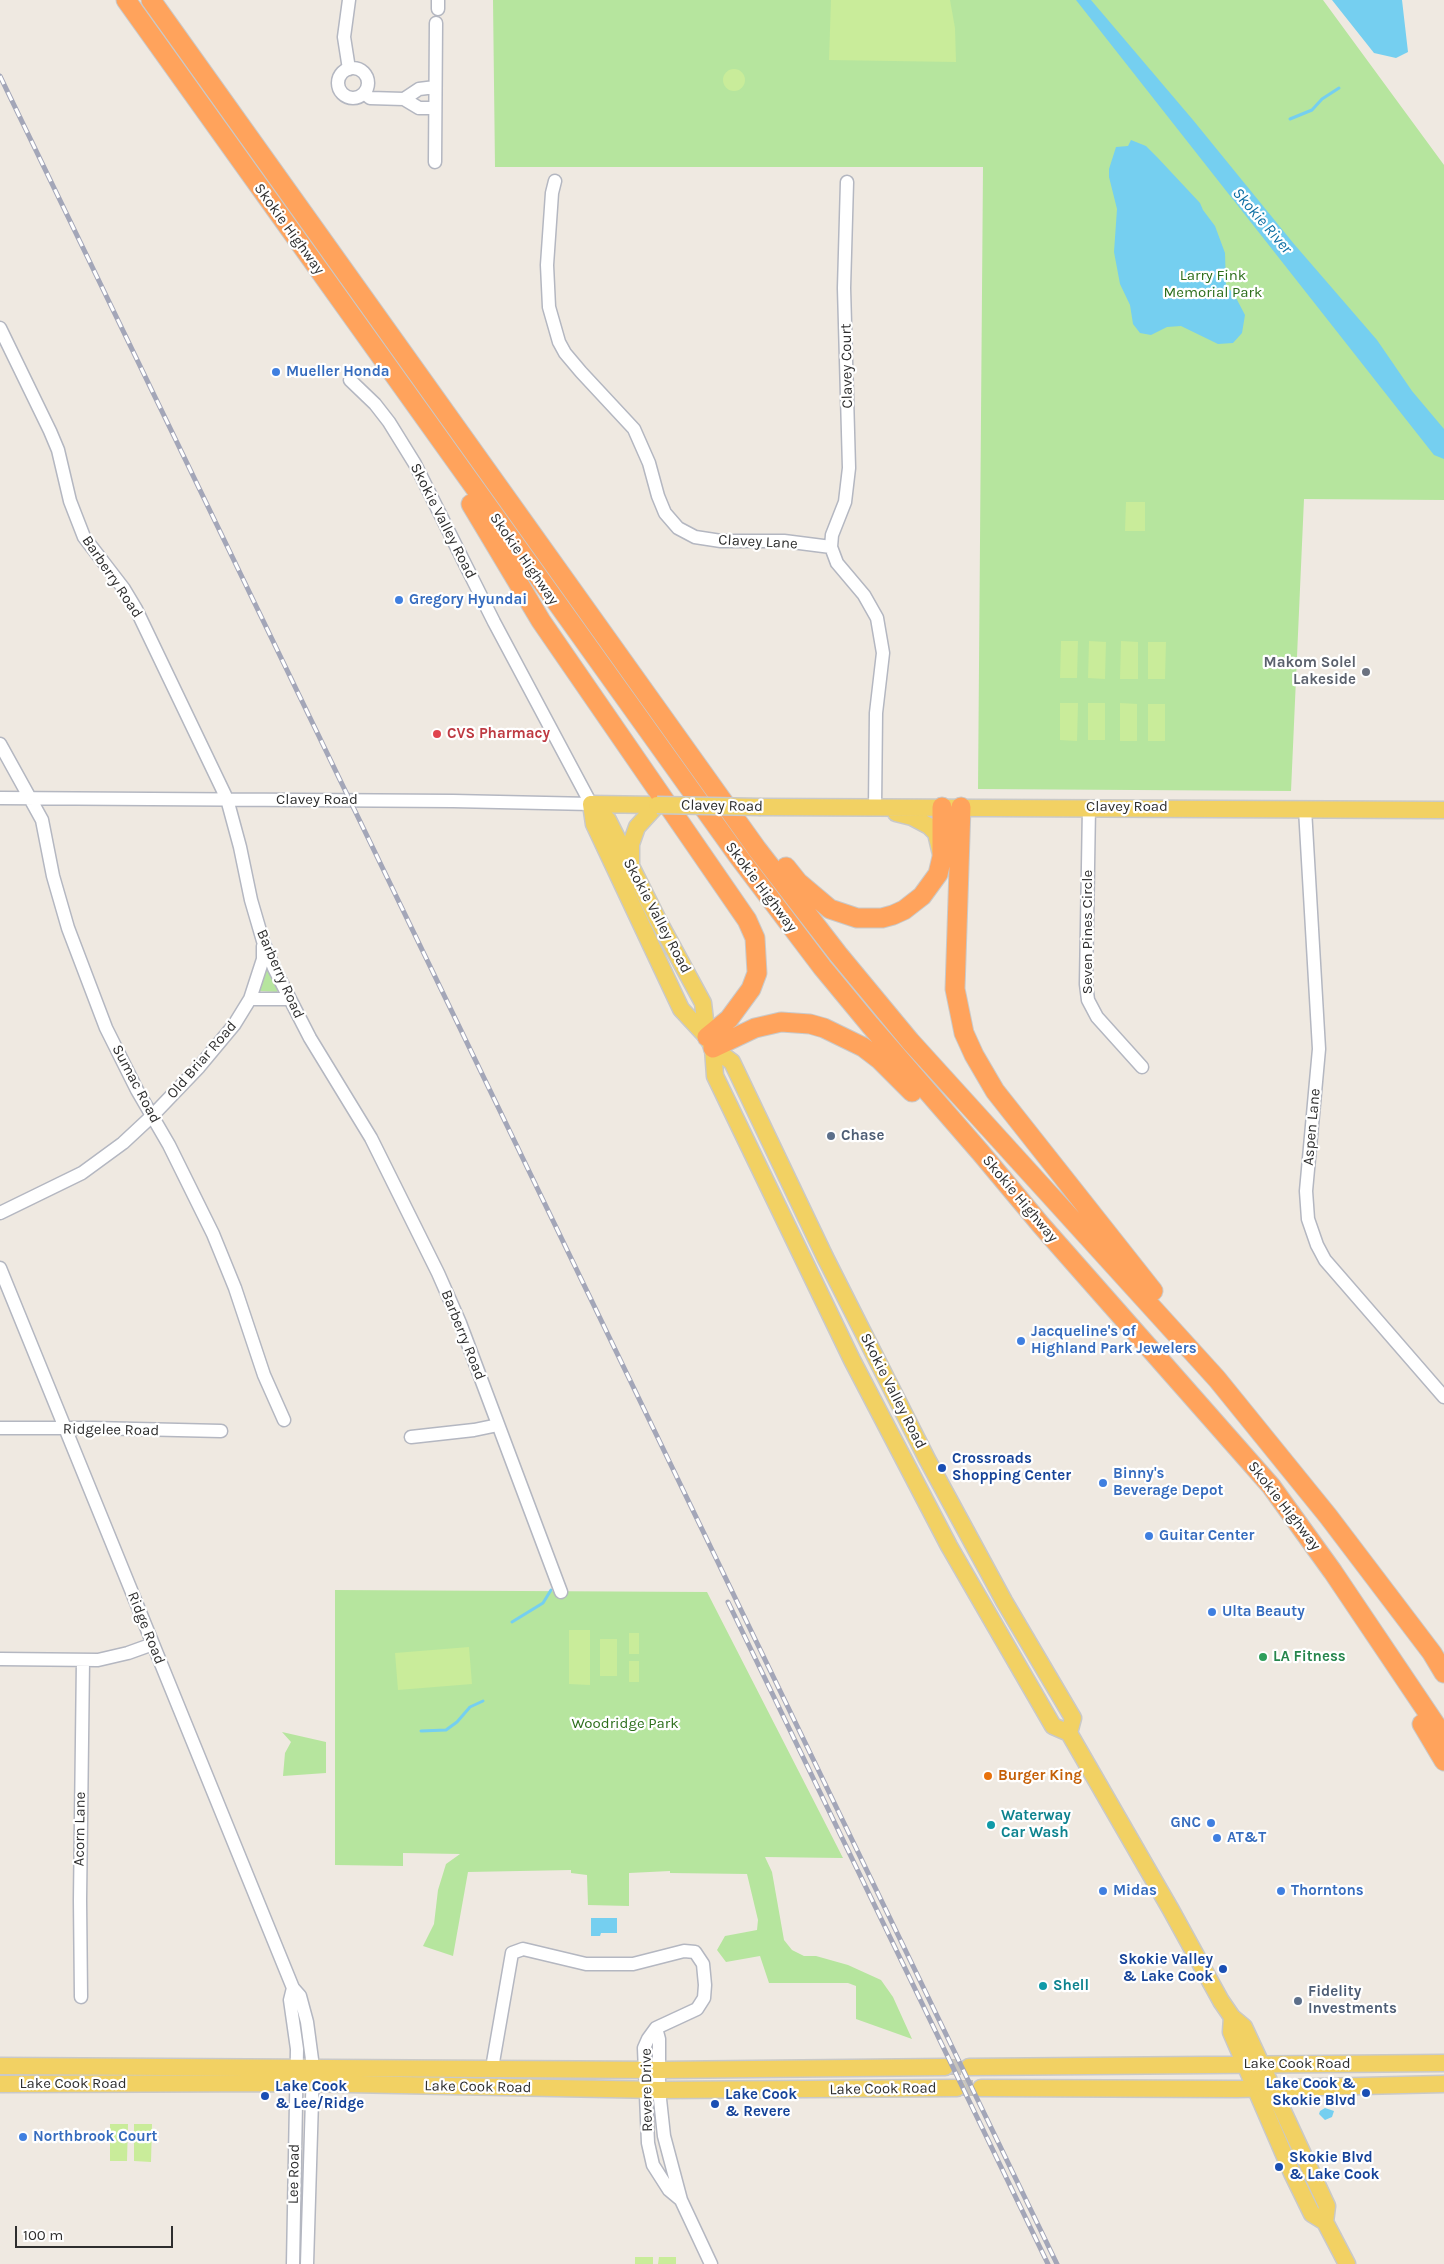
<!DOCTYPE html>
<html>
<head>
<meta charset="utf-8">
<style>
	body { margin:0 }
	#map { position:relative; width:1444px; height:2264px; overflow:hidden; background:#efe9e1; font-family:Karla,sans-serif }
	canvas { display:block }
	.scale { position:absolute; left:15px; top:2226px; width:158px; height:22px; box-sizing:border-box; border:2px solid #2e2e2e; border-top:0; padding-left:6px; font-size:15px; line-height:18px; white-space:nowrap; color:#2e2e2e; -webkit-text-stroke:4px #fff; paint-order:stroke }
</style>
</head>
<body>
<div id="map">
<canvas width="1444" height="2264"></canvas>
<div class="scale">100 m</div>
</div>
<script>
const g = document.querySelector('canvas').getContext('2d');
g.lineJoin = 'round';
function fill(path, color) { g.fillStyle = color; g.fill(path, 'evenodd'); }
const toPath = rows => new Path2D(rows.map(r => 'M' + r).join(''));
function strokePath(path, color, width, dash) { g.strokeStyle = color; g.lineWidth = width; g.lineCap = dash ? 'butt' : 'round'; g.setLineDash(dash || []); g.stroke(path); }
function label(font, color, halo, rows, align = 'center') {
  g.font = font + ' Karla,sans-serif'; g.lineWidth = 4.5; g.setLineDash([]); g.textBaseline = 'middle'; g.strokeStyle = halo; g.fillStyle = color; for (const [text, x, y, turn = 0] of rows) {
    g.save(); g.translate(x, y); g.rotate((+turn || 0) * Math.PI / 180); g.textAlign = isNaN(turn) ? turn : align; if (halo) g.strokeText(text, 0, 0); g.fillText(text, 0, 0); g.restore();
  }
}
fill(toPath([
	[493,0,1323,0,1444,165,1444,500,1304,499,1291,791,978,789,983,167,495,167],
	[266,969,269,969,278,990,277,992,259,991],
	[335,1590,707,1592,843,1858,765,1857,772,1872,784,1940,792,1950,804,1956,816,1956,848,1965,881,1980,893,1997,912,2039,856,2019,856,1986,848,1983,769,1983,760,1956,726,1962,717,1950,725,1936,757,1930,758,1920,747,1874,670,1873,670,1871,629,1873,629,1906,588,1905,587,1875,571,1873,571,1870,468,1872,453,1956,423,1946,434,1924,438,1890,446,1864,460,1854,403,1853,403,1866,335,1865],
	[282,1732,326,1742,326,1773,283,1776,285,1753,291,1742]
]), '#b6e59e');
fill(toPath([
	[831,0,950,0,955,28,956,62,829,60],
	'723 80a11 11 0 1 1 22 0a11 11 0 1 1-22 0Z',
	[1126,502,1145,502,1145,531,1125,531],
	[1061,641,1078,641,1077,678,1060,678],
	[1089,641,1106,642,1105,679,1088,678],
	[1121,641,1138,642,1138,679,1120,679],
	[1148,642,1166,642,1165,679,1148,679],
	[1060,703,1078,703,1077,741,1060,740],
	[1088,703,1105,703,1105,740,1088,740],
	[1120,703,1137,704,1137,741,1120,741],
	[1148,704,1165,704,1165,741,1148,741],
	[569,1630,590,1630,590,1685,569,1684],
	[629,1633,639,1633,639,1654,629,1654],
	[600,1639,617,1639,617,1676,600,1676],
	[469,1647,472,1684,398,1690,395,1653],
	[629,1661,639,1661,639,1682,629,1682],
	[110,2124,128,2124,127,2161,110,2161],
	[134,2124,152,2124,151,2162,134,2161],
	[635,2257,653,2257,653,2264,635,2264],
	[659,2257,676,2257,676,2264,658,2264]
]), '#c9ec9a');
fill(toPath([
	[1076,0,1091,0,1193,120,1294,244,1377,340,1412,391,1444,429,1444,459,1434,455],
	[1332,0,1402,0,1408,52,1396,58,1374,53],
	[1131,140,1146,146,1157,157,1200,203,1203,210,1215,226,1225,253,1226,286,1234,294,1245,315,1242,333,1233,343,1218,344,1181,326,1167,327,1151,335,1140,333,1133,324,1130,305,1120,284,1114,252,1117,209,1109,177,1109,169,1116,147,1128,146],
	[591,1918,617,1918,617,1933,601,1933,600,1936,591,1936],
	[1325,2108,1334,2111,1332,2117,1325,2120,1319,2114,1320,2111]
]), '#75cff0');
strokePath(toPath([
	[1290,119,1312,110,1322,99,1339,88],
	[512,1622,543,1603,551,1590],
	[421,1731,446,1730,457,1722,470,1707,483,1701]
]), '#75cff0', 3);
strokePath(toPath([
	[945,2067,969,2067],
	[957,2088,981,2088]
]), '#c8c4bd', 16, [16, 8]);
const minor = toPath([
	[438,9,438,0],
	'338 83a15 15 0 1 1 30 0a15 15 0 1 1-30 0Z',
	[349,69,344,37,349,0],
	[364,93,370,98,404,99,419,108,435,108],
	[404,99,419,89,435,87],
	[435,162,436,23],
	[555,181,552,193,547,265,549,307,559,342,565,353,581,372,634,429,649,463,658,496,665,513,678,528,695,537,721,541,784,541,831,547,837,563,864,595,877,618,883,653,876,713,875,808],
	[0,328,50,431,58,450,70,501,84,537,124,589,136,609,227,799,240,847,251,900,263,941,274,968,310,1038,371,1138,438,1273,460,1323,561,1592],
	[831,547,832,535,845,502,849,468,844,288,847,182],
	[0,744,42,820,53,876,68,928,106,1028,137,1090,169,1145,213,1234,235,1288,264,1375,284,1420],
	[0,798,453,801,591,804,494,622,415,464,389,422,375,404,350,380],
	[1089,807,1086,984,1088,1000,1097,1017,1142,1067],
	[1305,809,1319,1049,1306,1191,1308,1219,1317,1245,1325,1260,1444,1397],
	[250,999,289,999],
	[0,1213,82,1173,123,1143,152,1116,199,1067,234,1025,250,999,263,959,263,946],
	[0,1268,293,1988,300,1996,307,2022,313,2067,307,2264],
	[0,1428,93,1428,221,1431],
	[411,1437,474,1430,498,1425],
	[0,1659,98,1660,128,1653,153,1644],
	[293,1988,290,2000,297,2049,293,2264],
	[81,1997,80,1900,83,1660],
	[656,2028,659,2039,659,2090,664,2136,681,2200,711,2264],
	[492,2068,512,1953,523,1949,586,1964,633,1964,684,1951,695,1952,703,1964,705,1985,704,1998,697,2009,656,2028,648,2039,644,2048,648,2143,653,2165,669,2190,681,2200]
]);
const major = toPath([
	[591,804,594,824,681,1009,707,1037,713,1048,715,1076,852,1360,949,1546,1053,1726,1069,1733,1171,1910,1221,2001,1232,2017,1244,2027,1327,2206,1325,2222],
	[591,804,608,820,658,920,703,1003,707,1037],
	[591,804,657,805],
	[761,807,1444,810],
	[896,813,912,817,929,826,936,833,940,850],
	[631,864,631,844,637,827,657,805],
	[713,1048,732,1062,825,1257,927,1459,1004,1601,1073,1718,1069,1733],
	[1232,2017,1231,2032,1292,2173,1312,2214,1325,2222,1347,2264],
	[0,2066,659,2070,945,2067],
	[969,2067,1444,2063],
	[0,2084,295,2083,659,2090,957,2088],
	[981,2088,1237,2089,1444,2084]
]);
const highway = toPath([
	[126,0,738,856,822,967,870,1025,981,1153,1041,1225,1271,1486,1333,1572,1444,1737],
	[151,0,757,849,838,954,910,1041,1217,1379,1328,1516,1432,1653,1444,1673],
	[471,504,541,621,747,920,755,938,757,973,751,989,729,1019,707,1037],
	[961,807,955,989,964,1033,974,1055,995,1091,1153,1291],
	[786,867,798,882,830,909,857,918,882,918,893,915,904,910,922,896,938,874,942,857,942,807],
	[713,1048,755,1028,781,1022,810,1024,824,1028,863,1047,880,1060,912,1092],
	[1422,1724,1444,1761]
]);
strokePath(minor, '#b4b7c1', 15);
strokePath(major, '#c9c9c9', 19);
strokePath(highway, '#c9c9c9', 21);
strokePath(minor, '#fff', 12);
strokePath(major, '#f2d163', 16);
strokePath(highway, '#ffa35c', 19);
const rail = toPath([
	[0,76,1057,2264],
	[728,1602,1048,2264]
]);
strokePath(rail, '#a3a6b8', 5);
strokePath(rail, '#fff', 3, [9]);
const majorBridge = toPath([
	[657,805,761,807]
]);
strokePath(majorBridge, '#c9c9c9', 19, []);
strokePath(majorBridge, '#f2d163', 16);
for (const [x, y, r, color] of [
	[276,372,5,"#3f7fe0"],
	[399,600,5,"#3f7fe0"],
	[1366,672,5,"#6b7280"],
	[437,734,5,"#e0444e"],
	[831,1136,5,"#5c6f8a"],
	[1021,1341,5,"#3f7fe0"],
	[942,1468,5,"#1a4fb4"],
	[1103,1483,5,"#3f7fe0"],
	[1149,1536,5,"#3f7fe0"],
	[1212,1612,5,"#3f7fe0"],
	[1263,1657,5,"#2e9e5b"],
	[988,1776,5,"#e8710a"],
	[1211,1823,5,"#3f7fe0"],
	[991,1825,5,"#0f9aa8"],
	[1217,1838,5,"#3f7fe0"],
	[1103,1891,5,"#3f7fe0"],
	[1281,1891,5,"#3f7fe0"],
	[1223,1969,5,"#1a4fb4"],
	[1043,1986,5,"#0f9aa8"],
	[1298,2001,5,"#5c6f8a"],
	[1366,2093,5,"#1a4fb4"],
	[265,2096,5,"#1a4fb4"],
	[715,2104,5,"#1a4fb4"],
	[23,2137,5,"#3f7fe0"],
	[1279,2167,5,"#1a4fb4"]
]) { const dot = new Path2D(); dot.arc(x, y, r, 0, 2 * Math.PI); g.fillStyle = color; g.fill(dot); strokePath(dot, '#fff', 2); }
label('15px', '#2e2e2e', '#fff', [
	["Skokie Highway",289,229,54],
	["Clavey Court",847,366,-91],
	["Skokie Valley Road",443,521,63],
	["Clavey Lane",758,542,3],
	["Skokie Highway",524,559,55],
	["Barberry Road",112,577,56],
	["Clavey Road",317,800],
	["Clavey Road",722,806,1],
	["Clavey Road",1127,807],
	["Skokie Highway",761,887,53],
	["Skokie Valley Road",657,916,62],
	["Seven Pines Circle",1088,932,-90],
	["Barberry Road",280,974,66],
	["Old Briar Road",202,1060,-49],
	["Sumac Road",136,1084,62],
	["Aspen Lane",1312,1127,-85],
	["Skokie Highway",1020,1199,50],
	["Barberry Road",463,1335,68],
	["Skokie Valley Road",893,1391,63],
	["Ridgelee Road",111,1430,1],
	["Skokie Highway",1284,1506,52],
	["Ridge Road",146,1628,68],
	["Acorn Lane",80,1829,-89],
	["Lake Cook Road",1297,2064],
	["Lake Cook Road",73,2084],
	["Lake Cook Road",478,2087,1],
	["Lake Cook Road",883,2089,-1],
	["Revere Drive",647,2090,-91],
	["Lee Road",294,2174,-89]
]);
label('15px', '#2c6e1b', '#fff', [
	["Larry Fink",1213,276],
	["Memorial Park",1213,293],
	["Woodridge Park",625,1724]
]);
label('bold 15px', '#366cbe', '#fff', [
	["Mueller Honda",286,372],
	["Gregory Hyundai",409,600],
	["Jacqueline's of",1031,1332],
	["Highland Park Jewelers",1031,1349],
	["Binny's",1113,1474],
	["Beverage Depot",1113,1491],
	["Guitar Center",1159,1536],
	["Ulta Beauty",1222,1612],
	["GNC",1201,1823,"right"],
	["AT&T",1227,1838],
	["Midas",1113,1891],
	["Thorntons",1291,1891],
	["Northbrook Court",33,2137]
], 'left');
label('bold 15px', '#5b616d', '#fff', [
	["Makom Solel",1356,663],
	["Lakeside",1356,680]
], 'right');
label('bold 15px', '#be3a42', '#fff', [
	["CVS Pharmacy",447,734]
], 'left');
label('bold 15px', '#4e5e75', '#fff', [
	["Chase",841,1136],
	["Fidelity",1308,1992],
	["Investments",1308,2009]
], 'left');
label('bold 15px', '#164399', '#fff', [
	["Crossroads",952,1459],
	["Shopping Center",952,1476],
	["Skokie Valley",1213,1960,"right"],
	["& Lake Cook",1213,1977,"right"],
	["Lake Cook &",1356,2084,"right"],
	["Skokie Blvd",1356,2101,"right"],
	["Lake Cook",275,2087],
	["& Lee/Ridge",275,2104],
	["Lake Cook",725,2095],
	["& Revere",725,2112],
	["Skokie Blvd",1289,2158],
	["& Lake Cook",1289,2175]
], 'left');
label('bold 15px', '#27864d', '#fff', [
	["LA Fitness",1273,1657]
], 'left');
label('bold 15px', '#c56008', '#fff', [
	["Burger King",998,1776]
], 'left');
label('bold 15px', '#0d838f', '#fff', [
	["Waterway",1001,1816],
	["Car Wash",1001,1833],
	["Shell",1053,1986]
], 'left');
label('italic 16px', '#0d6fa3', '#fff', [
	["Skokie River",1262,221,49]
]);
</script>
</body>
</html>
